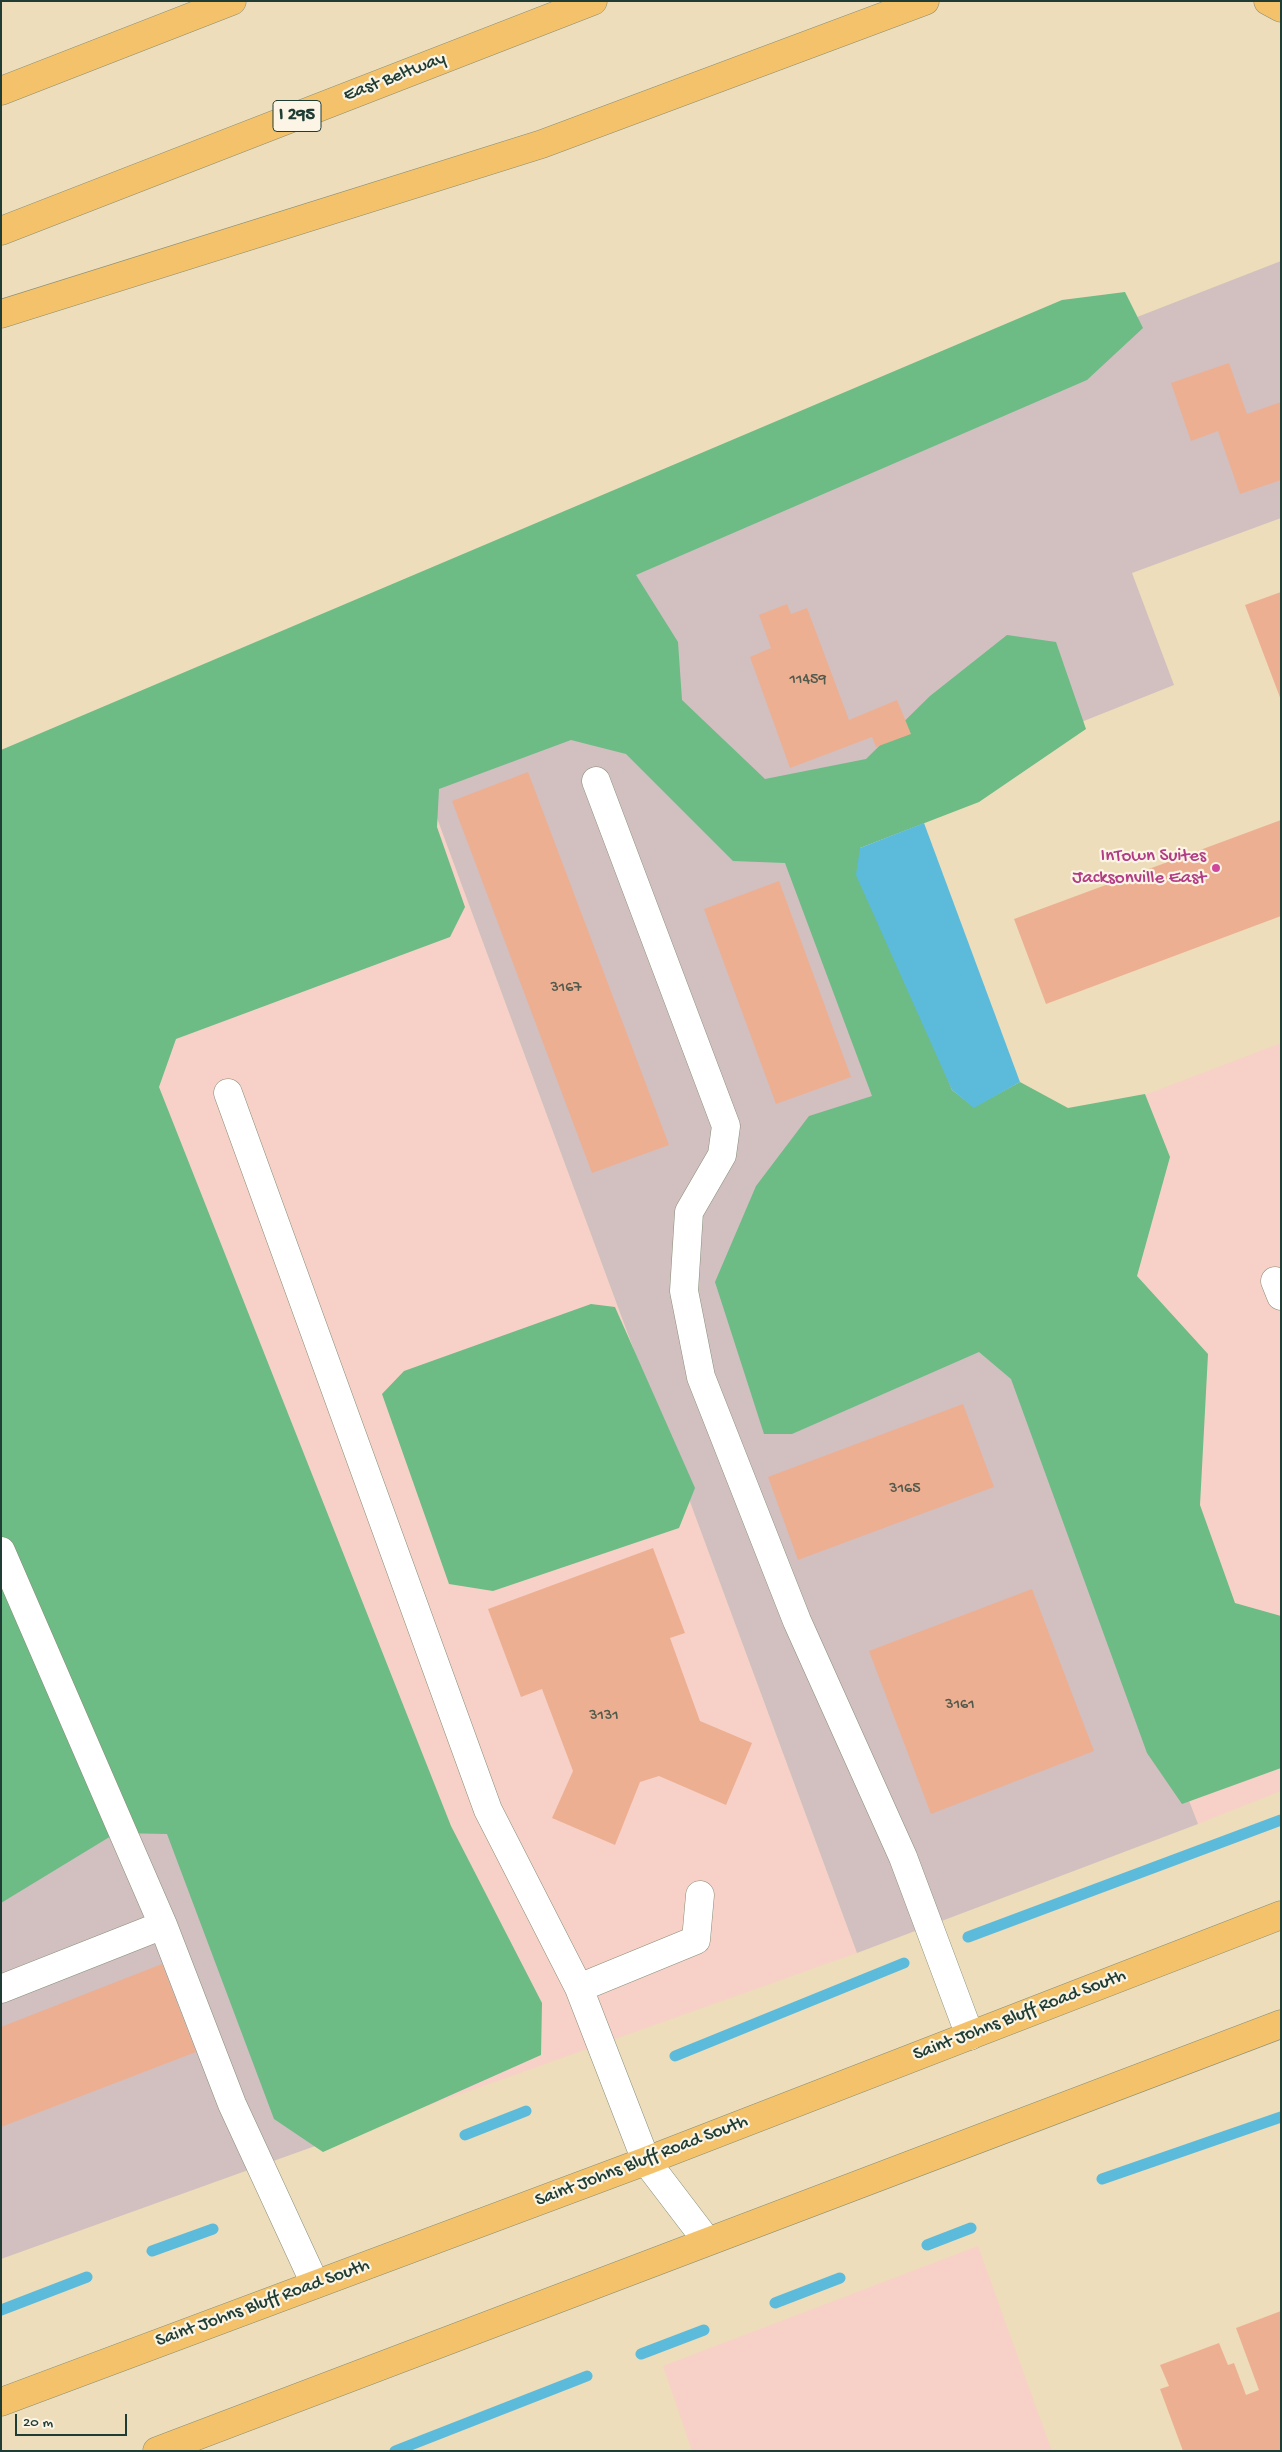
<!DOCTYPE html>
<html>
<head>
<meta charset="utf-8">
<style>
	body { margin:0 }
	#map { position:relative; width:1282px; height:2452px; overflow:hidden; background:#edddba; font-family:"Gochi Hand",sans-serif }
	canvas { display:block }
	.frame { position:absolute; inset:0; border:2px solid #1f3d34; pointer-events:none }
	.scale { position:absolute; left:15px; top:2414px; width:112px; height:22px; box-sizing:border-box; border:2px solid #1f3d34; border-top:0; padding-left:6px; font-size:15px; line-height:18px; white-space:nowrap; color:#1f3d34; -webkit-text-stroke:4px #fcf5e5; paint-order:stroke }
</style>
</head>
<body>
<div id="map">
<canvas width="1282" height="2452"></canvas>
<div class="frame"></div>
<div class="scale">20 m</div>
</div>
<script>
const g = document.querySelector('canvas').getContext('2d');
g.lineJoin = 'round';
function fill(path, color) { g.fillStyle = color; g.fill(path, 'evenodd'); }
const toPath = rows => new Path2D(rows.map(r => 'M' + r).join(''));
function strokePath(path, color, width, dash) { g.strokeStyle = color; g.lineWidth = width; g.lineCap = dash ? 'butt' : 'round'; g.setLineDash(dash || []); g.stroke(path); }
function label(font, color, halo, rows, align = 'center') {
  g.font = font + ' "Gochi Hand",sans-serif'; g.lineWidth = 4.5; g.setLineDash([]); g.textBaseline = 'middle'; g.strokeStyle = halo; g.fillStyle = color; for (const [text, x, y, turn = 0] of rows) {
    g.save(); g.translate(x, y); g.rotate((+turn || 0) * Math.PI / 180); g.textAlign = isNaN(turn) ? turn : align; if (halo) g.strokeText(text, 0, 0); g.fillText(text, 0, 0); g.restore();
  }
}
fill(toPath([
	[377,656,857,1953,329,2141,1,784],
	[1281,1043,1281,1791,1198,1824,948,1170],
	[978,2246,1052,2451,692,2451,663,2366]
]), '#f7d1c7');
fill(toPath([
	[1281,261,1281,518,1132,573,1174,685,816,828,1198,1824,857,1953,377,656,1001,370],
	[1,1265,329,2141,1,2259]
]), '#d2bfc0');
fill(toPath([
	[1125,292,1143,328,1087,380,636,575,678,642,682,700,765,779,866,759,930,696,1007,635,1056,642,1086,729,979,802,860,848,952,1090,974,1107,1020,1082,1068,1108,1145,1094,1170,1157,1137,1276,1208,1354,1200,1505,1235,1603,1281,1616,1281,1768,1182,1804,1147,1753,1011,1379,979,1352,792,1434,764,1434,715,1282,756,1186,809,1116,872,1096,785,863,733,861,626,754,571,740,439,789,437,827,465,907,450,937,176,1039,159,1087,451,1826,542,2003,541,2055,323,2152,274,2119,167,1834,116,1833,1,1903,1,750,1062,300],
	[591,1304,615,1307,695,1488,679,1528,493,1591,449,1584,382,1394,404,1371]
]), '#6dbb85');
fill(toPath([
	[924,823,1020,1082,974,1108,952,1090,856,875,860,848]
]), '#5cbbdb');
strokePath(toPath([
	[968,1937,1281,1820],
	[675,2056,904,1963],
	[465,2135,526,2111],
	[1102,2179,1281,2117],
	[927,2245,971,2228],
	[152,2251,213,2229],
	[775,2303,840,2278],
	[1,2310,87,2277],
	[641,2354,704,2330],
	[395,2451,587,2376]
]), '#5cbbdb', 11);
fill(toPath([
	[1229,363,1247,414,1281,402,1281,480,1240,494,1218,431,1191,441,1171,383],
	[1281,592,1281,700,1245,605],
	[787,604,791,614,807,608,849,720,897,700,911,734,876,747,872,737,790,768,750,657,771,648,759,615],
	[528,772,669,1145,592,1173,452,801],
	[1281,820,1281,916,1046,1004,1014,919],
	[779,881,851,1077,776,1104,704,909],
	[963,1404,994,1487,798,1560,768,1477],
	[653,1548,685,1633,670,1638,700,1721,752,1743,726,1805,659,1776,640,1782,615,1845,552,1818,573,1771,542,1689,521,1697,488,1609],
	[1032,1589,1094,1751,931,1814,869,1651],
	[162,1964,196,2052,1,2127,1,2027],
	[1281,2311,1281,2451,1183,2451,1160,2389,1169,2386,1160,2365,1219,2343,1228,2365,1234,2363,1246,2395,1259,2390,1236,2328]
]), '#edaf92');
const minor = toPath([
	[596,781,726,1126,722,1155,689,1212,684,1291,701,1377,797,1621,903,1857,970,2036],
	[228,1093,488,1810,579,1988,646,2161,707,2241],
	[1275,1281,1281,1296],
	[1,1551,163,1925],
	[579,1988,696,1940,700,1895],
	[1,1989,163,1925,232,2104,315,2284]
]);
const major = toPath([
	[1,2402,646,2161,1281,1915],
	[157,2451,1281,2024]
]);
const highway = toPath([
	[1268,1,1281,8],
	[1,91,232,1],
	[1,231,593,1],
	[1,314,542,144,925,1]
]);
strokePath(minor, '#868d77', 29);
strokePath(major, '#868d77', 29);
strokePath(highway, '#868d77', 29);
strokePath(minor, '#fff', 28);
strokePath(major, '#f4c26a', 28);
strokePath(highway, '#f4c26a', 28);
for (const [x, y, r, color] of [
	[1216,868,5,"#d1479c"]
]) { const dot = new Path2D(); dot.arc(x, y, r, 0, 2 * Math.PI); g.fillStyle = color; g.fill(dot); strokePath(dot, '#fcf5e5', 2); }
label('16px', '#525a4c', null, [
	["11459",808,681],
	["3167",566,989],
	["3165",905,1490],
	["3161",960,1706],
	["3131",604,1717]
]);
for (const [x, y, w] of [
	[297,116,48]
]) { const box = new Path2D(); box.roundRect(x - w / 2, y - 15.5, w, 31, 4); g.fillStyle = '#fcf5e5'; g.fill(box); strokePath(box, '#1f3d34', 1); }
label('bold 18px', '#1f3d34', null, [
	["I 295",297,116]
]);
label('19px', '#1f3d34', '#fcf5e5', [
	["East Beltway",395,78,-21],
	["Saint Johns Bluff Road South",1020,2016,-21],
	["Saint Johns Bluff Road South",642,2162,-21],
	["Saint Johns Bluff Road South",263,2304,-20]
]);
label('19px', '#b23c85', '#fcf5e5', [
	["InTown Suites",1206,857],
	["Jacksonville East",1206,879]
], 'right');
</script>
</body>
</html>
